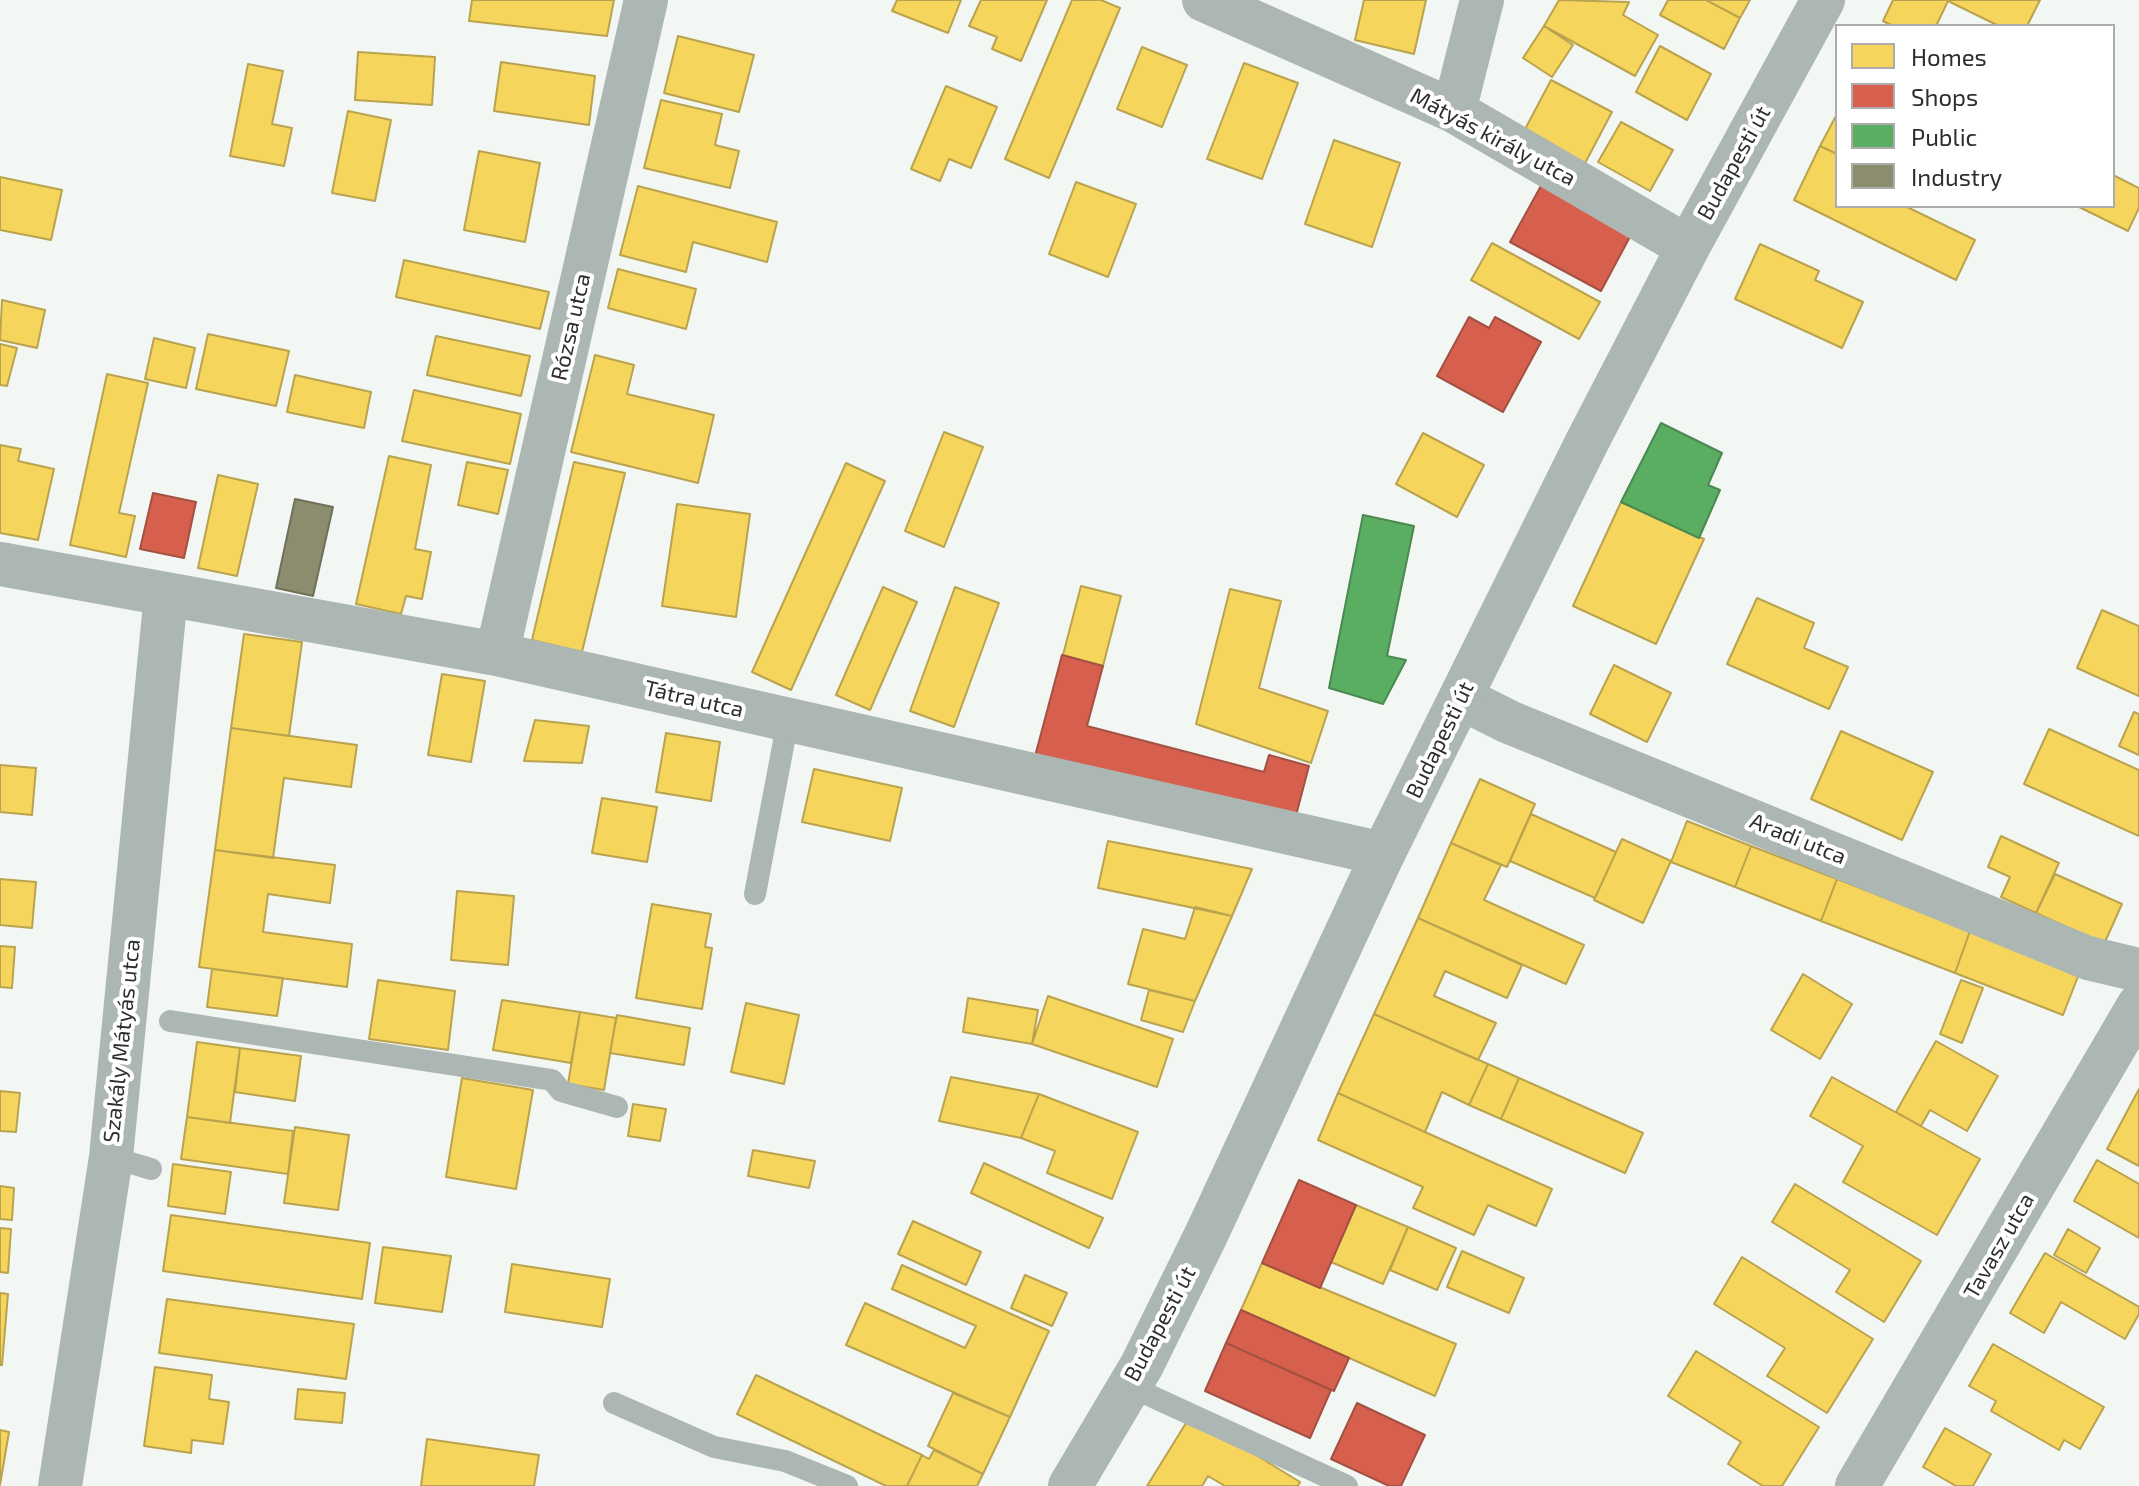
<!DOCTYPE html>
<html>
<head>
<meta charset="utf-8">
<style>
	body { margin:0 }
	#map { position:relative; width:2139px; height:1486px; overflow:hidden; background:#f3f7f4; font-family:"Exo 2",sans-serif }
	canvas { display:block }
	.legend { position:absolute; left:1835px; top:24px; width:280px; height:184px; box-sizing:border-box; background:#fff; border:2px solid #abacab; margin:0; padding:10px 14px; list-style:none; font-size:24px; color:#2d2f2d }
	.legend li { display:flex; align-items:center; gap:16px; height:40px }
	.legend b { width:40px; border:2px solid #abacab }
</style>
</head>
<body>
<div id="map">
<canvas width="2139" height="1486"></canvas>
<ul class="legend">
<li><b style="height:22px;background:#f6d55c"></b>Homes</li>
<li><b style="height:22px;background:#d6604d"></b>Shops</li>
<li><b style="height:22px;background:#5aae61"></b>Public</li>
<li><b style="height:22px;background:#8c8c6e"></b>Industry</li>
</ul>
</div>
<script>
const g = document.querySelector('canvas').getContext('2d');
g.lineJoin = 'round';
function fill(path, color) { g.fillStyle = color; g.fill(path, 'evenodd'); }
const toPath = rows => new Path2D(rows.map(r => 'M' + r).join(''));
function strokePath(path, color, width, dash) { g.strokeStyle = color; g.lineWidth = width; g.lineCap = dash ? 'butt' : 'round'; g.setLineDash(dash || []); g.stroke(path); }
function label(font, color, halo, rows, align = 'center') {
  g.font = font + ' "Exo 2",sans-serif'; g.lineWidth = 8; g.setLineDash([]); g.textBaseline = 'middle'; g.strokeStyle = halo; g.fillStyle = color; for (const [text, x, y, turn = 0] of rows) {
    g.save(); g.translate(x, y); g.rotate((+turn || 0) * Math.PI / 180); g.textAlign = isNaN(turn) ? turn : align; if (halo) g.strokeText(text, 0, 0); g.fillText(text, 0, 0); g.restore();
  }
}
const homes = toPath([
	[472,0,614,0,607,36,469,21,472,0],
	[897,0,961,0,948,33,892,11,897,0],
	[981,0,1047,0,1021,61,992,49,997,37,969,26,981,0],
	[1072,0,1101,0,1120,8,1049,178,1005,159,1072,0],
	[1364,0,1426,0,1414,54,1355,40,1364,0],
	[1559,0,1629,2,1623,15,1658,35,1635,76,1544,26,1559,0],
	[1668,0,1706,0,1740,18,1724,49,1660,15,1668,0],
	[1706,0,1750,0,1740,18,1706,0],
	[1893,0,2040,0,2027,26,1999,26,1948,1,1936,26,1893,26,1883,21,1893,0],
	[1544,26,1573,45,1552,77,1523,58,1544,26],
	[678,36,754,55,739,112,664,93,678,36],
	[1660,46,1711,74,1687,120,1636,92,1660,46],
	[1142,47,1187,65,1162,127,1117,109,1142,47],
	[358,52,435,57,432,105,355,100,358,52],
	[501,62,595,76,589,125,494,111,501,62],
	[1244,63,1298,83,1262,179,1207,159,1244,63],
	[248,64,283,71,272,124,292,128,284,166,230,156,248,64],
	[1551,80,1612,112,1583,167,1522,135,1551,80],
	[946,86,997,107,971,168,949,159,940,181,911,169,946,86],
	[661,100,722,114,715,145,739,151,730,188,644,168,661,100],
	[348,111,391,120,375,201,332,193,348,111],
	[1837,114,1837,154,1820,146,1837,114],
	[1621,122,1673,150,1650,191,1598,162,1621,122],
	[1334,140,1400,163,1372,247,1305,224,1334,140],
	[1820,146,1837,154,1837,206,1905,206,1975,240,1956,280,1794,200,1820,146],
	[479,151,540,163,525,242,464,230,479,151],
	[2113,175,2139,188,2139,208,2128,231,2077,206,2113,206,2113,175],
	[0,177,62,190,51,240,0,230,0,177],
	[1076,182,1136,204,1108,277,1049,254,1076,182],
	[638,186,777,222,767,262,693,242,686,272,620,255,638,186],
	[1492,243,1600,302,1579,339,1471,280,1492,243],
	[1760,244,1819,271,1815,280,1863,302,1842,348,1735,299,1760,244],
	[404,260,549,292,540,329,396,297,404,260],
	[618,269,696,289,686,329,608,308,618,269],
	[2,300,45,310,37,348,0,340,2,300],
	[208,334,289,351,276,406,196,389,208,334],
	[436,336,530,356,521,396,427,375,436,336],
	[154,338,195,348,186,388,145,379,154,338],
	[0,344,17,348,7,386,0,385,0,344],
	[595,355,634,365,627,394,714,415,698,483,571,452,595,355],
	[107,374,148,383,119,513,135,516,126,557,70,545,107,374],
	[295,375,371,392,364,428,287,412,295,375],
	[414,390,521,414,510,464,402,441,414,390],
	[944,432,983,447,944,547,905,531,944,432],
	[1423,433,1484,465,1457,517,1396,484,1423,433],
	[0,445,21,449,18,461,54,469,38,540,0,533,0,445],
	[389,456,431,465,415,549,431,552,422,599,406,596,401,614,356,604,389,456],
	[467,462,508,470,498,514,458,505,467,462],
	[574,462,625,473,582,652,532,640,574,462],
	[846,463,885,481,791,690,752,672,846,463],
	[218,475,258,484,237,576,198,568,218,475],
	[1621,502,1704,539,1656,644,1573,606,1621,502],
	[677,504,750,514,736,617,662,606,677,504],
	[1081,586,1121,596,1103,666,1063,655,1081,586],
	[883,587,917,602,870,710,836,695,883,587],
	[955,587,999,603,954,727,910,711,955,587],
	[1230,589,1281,601,1259,688,1328,711,1311,763,1196,724,1230,589],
	[1757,598,1814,623,1804,648,1848,667,1829,709,1727,664,1757,598],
	[2102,610,2139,626,2139,696,2077,668,2102,610],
	[244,634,302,642,289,736,231,728,244,634],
	[1614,665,1671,693,1647,742,1590,714,1614,665],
	[442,674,485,681,471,762,428,755,442,674],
	[2134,712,2139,714,2139,755,2119,746,2134,712],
	[535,720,589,726,582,763,524,761,535,720],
	[231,728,357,745,351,787,284,778,273,858,215,850,231,728],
	[2049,729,2139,770,2139,836,2024,784,2049,729],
	[1841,731,1933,772,1902,840,1811,799,1841,731],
	[666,733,720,742,711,801,656,792,666,733],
	[0,765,36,768,32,815,0,812,0,765],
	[814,769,902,788,890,841,802,822,814,769],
	[1480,779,1535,804,1507,867,1451,843,1480,779],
	[602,798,657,807,647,862,592,853,602,798],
	[1531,814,1616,852,1595,898,1510,861,1531,814],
	[1687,821,1751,846,1735,887,1671,862,1687,821],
	[2001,836,2059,863,2036,913,2001,897,2010,877,1988,867,2001,836],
	[1622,839,1671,861,1643,923,1594,900,1622,839],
	[1108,841,1252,869,1232,916,1098,888,1108,841],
	[1451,843,1501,865,1484,900,1584,945,1566,984,1418,918,1451,843],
	[1751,846,1837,879,1821,921,1735,887,1751,846],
	[215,850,335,865,330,903,268,894,263,932,352,944,347,987,199,967,215,850],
	[2055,874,2122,904,2104,944,2036,913,2055,874],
	[0,879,36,882,32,928,0,925,0,879],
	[1837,879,1970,931,1955,973,1821,921,1837,879],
	[457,891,514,896,508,965,451,960,457,891],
	[652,904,711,914,705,947,712,948,702,1009,636,998,652,904],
	[1195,907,1232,916,1195,1001,1128,984,1143,929,1185,939,1195,907],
	[1418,918,1522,965,1507,998,1445,971,1434,996,1496,1023,1478,1060,1374,1014,1418,918],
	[1970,931,2079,974,2063,1015,1955,973,1970,931],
	[0,946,15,947,12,988,0,987,0,946],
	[212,969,283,978,277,1016,207,1007,212,969],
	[1803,974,1852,1004,1820,1059,1771,1030,1803,974],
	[378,980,455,991,448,1050,369,1039,378,980],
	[1961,980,1983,988,1962,1043,1940,1034,1961,980],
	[1149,990,1195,1001,1183,1032,1141,1020,1149,990],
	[1048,996,1173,1039,1157,1087,1032,1044,1048,996],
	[968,998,1038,1010,1032,1044,963,1032,968,998],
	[502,1000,580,1012,571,1063,493,1050,502,1000],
	[746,1003,799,1015,784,1084,731,1072,746,1003],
	[580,1012,616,1018,604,1090,568,1084,580,1012],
	[1374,1014,1488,1064,1469,1105,1442,1092,1425,1132,1338,1093,1374,1014],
	[617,1015,690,1028,684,1065,610,1053,617,1015],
	[1936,1041,1998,1076,1967,1131,1930,1110,1921,1126,1896,1112,1936,1041],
	[197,1042,240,1048,230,1123,187,1117,197,1042],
	[240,1048,301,1056,295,1101,235,1092,240,1048],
	[1488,1064,1519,1078,1501,1119,1469,1105,1488,1064],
	[951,1077,1039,1094,1021,1138,939,1121,951,1077],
	[1832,1077,1980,1159,1937,1235,1843,1182,1863,1146,1810,1116,1832,1077],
	[462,1078,533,1090,516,1189,446,1177,462,1078],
	[1519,1078,1643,1133,1625,1173,1501,1119,1519,1078],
	[2139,1089,2139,1166,2107,1149,2139,1089],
	[0,1091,20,1093,16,1132,0,1131,0,1091],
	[1338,1093,1552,1189,1536,1226,1488,1205,1474,1235,1413,1208,1423,1187,1318,1140,1338,1093],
	[1039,1094,1138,1132,1112,1199,1047,1173,1055,1151,1021,1138,1039,1094],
	[633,1104,666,1109,660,1141,628,1136,633,1104],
	[187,1117,293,1131,288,1174,181,1159,187,1117],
	[295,1127,349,1135,338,1210,284,1203,295,1127],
	[753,1150,815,1161,809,1188,748,1176,753,1150],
	[2097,1160,2139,1184,2139,1238,2074,1201,2097,1160],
	[984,1163,1103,1218,1089,1248,971,1193,984,1163],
	[173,1164,231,1172,225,1214,168,1206,173,1164],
	[1795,1184,1921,1261,1884,1322,1836,1292,1850,1270,1772,1222,1795,1184],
	[0,1186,14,1188,12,1220,0,1219,0,1186],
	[1356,1205,1408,1227,1383,1284,1331,1262,1356,1205],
	[171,1215,370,1243,362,1299,163,1271,171,1215],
	[913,1221,981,1252,966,1285,898,1254,913,1221],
	[1408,1227,1456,1248,1437,1290,1390,1270,1408,1227],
	[0,1228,11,1229,8,1273,0,1272,0,1228],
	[2068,1229,2100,1248,2086,1273,2054,1255,2068,1229],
	[383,1247,451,1256,442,1312,375,1303,383,1247],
	[1462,1251,1524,1278,1509,1313,1447,1287,1462,1251],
	[2045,1253,2139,1307,2139,1314,2125,1339,2061,1302,2044,1333,2010,1313,2045,1253],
	[1742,1257,1873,1339,1827,1413,1767,1376,1785,1348,1714,1304,1742,1257],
	[1262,1263,1456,1344,1435,1396,1241,1310,1262,1263],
	[512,1264,610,1279,602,1327,505,1312,512,1264],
	[902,1265,1049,1331,1010,1417,846,1345,865,1303,965,1348,976,1326,892,1289,902,1265],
	[1025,1275,1067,1293,1052,1326,1011,1308,1025,1275],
	[0,1293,8,1294,2,1365,0,1365,0,1293],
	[167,1299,354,1324,346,1379,159,1353,167,1299],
	[1993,1344,2104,1407,2080,1449,2064,1440,2059,1450,1991,1411,1996,1401,1969,1386,1993,1344],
	[1696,1351,1819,1427,1782,1486,1763,1486,1728,1464,1741,1442,1668,1396,1696,1351],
	[155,1367,212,1375,209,1399,229,1402,223,1444,192,1440,191,1453,144,1446,155,1367],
	[756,1375,922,1455,907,1486,886,1486,737,1414,756,1375],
	[298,1389,345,1393,342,1423,295,1419,298,1389],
	[953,1393,1010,1417,983,1474,928,1446,953,1393],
	[1191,1415,1300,1482,1298,1486,1225,1486,1208,1476,1202,1486,1147,1486,1191,1415],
	[1945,1428,1991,1454,1973,1486,1956,1486,1923,1467,1945,1428],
	[0,1430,9,1432,0,1485,0,1430],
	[427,1439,539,1455,534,1486,421,1486,427,1439],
	[934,1450,983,1474,977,1486,907,1486,922,1455,929,1459,934,1450]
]);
fill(homes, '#f6d55c');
strokePath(homes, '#baa34e', 2);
const shops = toPath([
	[1542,184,1632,233,1601,291,1510,242,1542,184],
	[1469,317,1489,328,1495,317,1541,342,1503,412,1437,376,1469,317],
	[153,493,196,502,184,558,140,549,153,493],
	[1062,655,1103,666,1087,726,1264,772,1269,755,1309,766,1293,827,1034,760,1062,655],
	[1299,1180,1356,1205,1320,1288,1262,1263,1299,1180],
	[1241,1310,1349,1358,1334,1391,1226,1343,1241,1310],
	[1226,1343,1331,1390,1310,1438,1205,1391,1226,1343],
	[1357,1403,1425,1435,1401,1486,1389,1486,1331,1459,1357,1403]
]);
fill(shops, '#d6604d');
strokePath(shops, '#a35143', 2);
const public = toPath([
	[1661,423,1722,453,1708,485,1720,490,1699,538,1621,502,1661,423],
	[1363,515,1414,526,1387,656,1406,660,1383,704,1329,688,1363,515]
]);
fill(public, '#5aae61');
strokePath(public, '#4c8851', 2);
const industry = toPath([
	[295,499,333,507,313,596,276,588,295,499]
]);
fill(industry, '#8c8c6e');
strokePath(industry, '#70705a', 2);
strokePath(toPath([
	[755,894,788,720],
	[170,1021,552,1080,561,1091,617,1107],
	[111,1157,151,1169],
	[1129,1386,1347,1486],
	[614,1403,714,1447,785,1461,847,1486]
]), '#acb7b3', 22);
strokePath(toPath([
	[1204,0,1454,111,1688,247],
	[1454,111,1482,0],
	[0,564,497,654,1383,854],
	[497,654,646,0],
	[1461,698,1509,722,2088,958,2139,970],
	[60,1486,111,1157,166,594],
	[1857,1486,2139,1005]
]), '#acb7b3', 44);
strokePath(toPath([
	[1070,1486,1142,1365,1206,1235,1383,854,1587,442,1688,247,1823,0]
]), '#acb7b3', 44);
label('22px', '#2d2f2d', '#fff', [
	["Mátyás király utca",1493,137,28],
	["Budapesti út",1734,163,-61],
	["Rózsa utca",571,327,-77],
	["Tátra utca",694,699,13],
	["Budapesti út",1440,740,-64],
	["Aradi utca",1798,839,22],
	["Szakály Mátyás utca",122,1041,-84],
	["Tavasz utca",1999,1246,-60],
	["Budapesti út",1160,1324,-62]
]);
</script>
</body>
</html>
